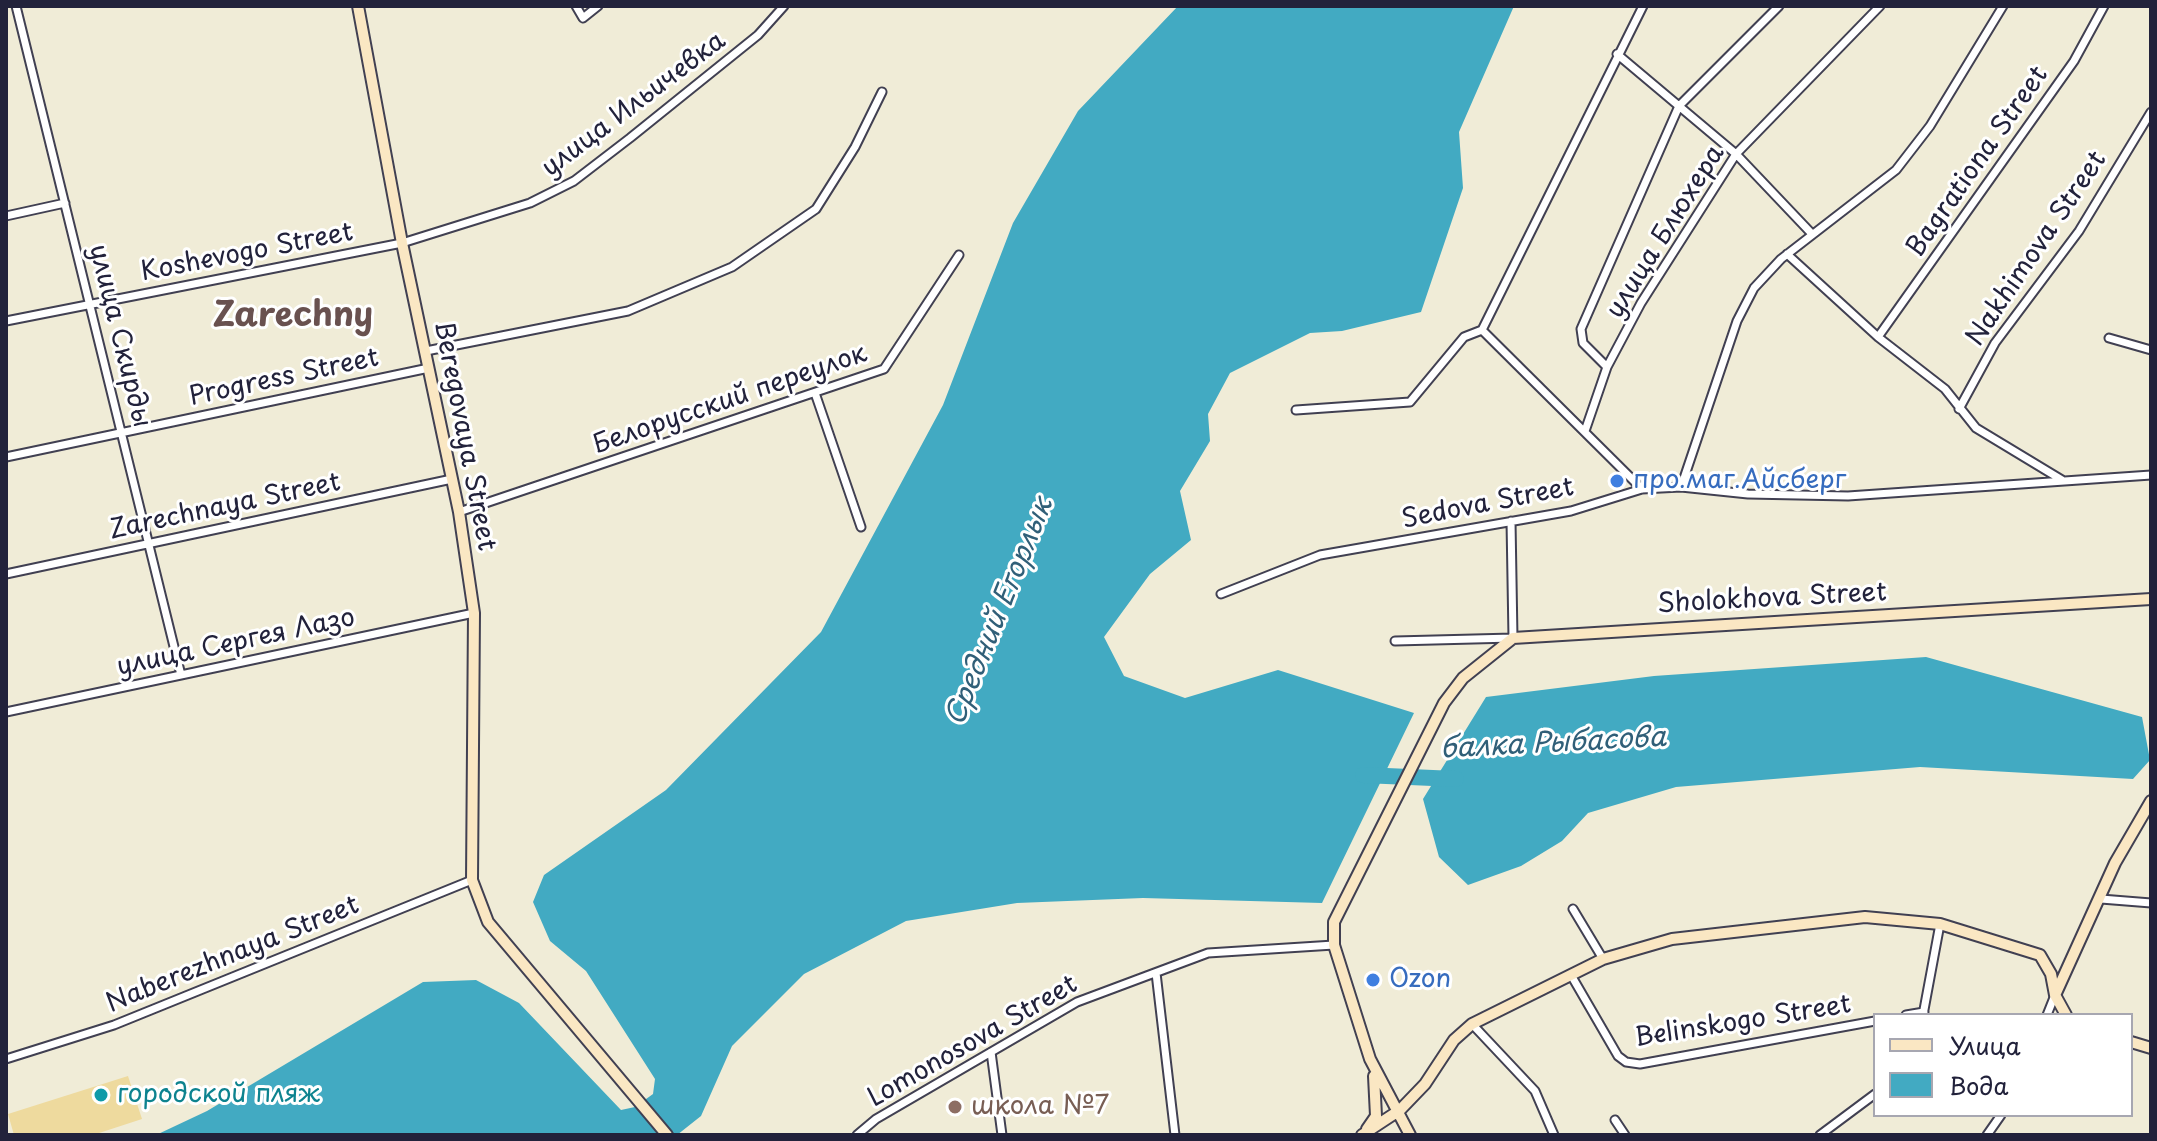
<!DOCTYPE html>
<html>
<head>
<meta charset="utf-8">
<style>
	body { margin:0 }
	#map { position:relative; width:2157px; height:1141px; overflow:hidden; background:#f0ecd7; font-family:"Playpen Sans",sans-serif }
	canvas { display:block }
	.frame { position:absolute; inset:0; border:8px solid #22223b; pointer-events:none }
	.legend { position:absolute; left:1873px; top:1013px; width:260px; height:104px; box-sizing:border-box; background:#fff; border:2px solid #a7a7b1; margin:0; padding:10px 14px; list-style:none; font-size:24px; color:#22223b }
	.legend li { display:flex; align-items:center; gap:16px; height:40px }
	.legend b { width:40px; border:2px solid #a7a7b1 }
</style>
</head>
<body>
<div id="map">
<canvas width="2157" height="1141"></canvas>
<div class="frame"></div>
<ul class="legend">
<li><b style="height:10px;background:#fae7c3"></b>Улица</li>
<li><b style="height:22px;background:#42aac2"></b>Вода</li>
</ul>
</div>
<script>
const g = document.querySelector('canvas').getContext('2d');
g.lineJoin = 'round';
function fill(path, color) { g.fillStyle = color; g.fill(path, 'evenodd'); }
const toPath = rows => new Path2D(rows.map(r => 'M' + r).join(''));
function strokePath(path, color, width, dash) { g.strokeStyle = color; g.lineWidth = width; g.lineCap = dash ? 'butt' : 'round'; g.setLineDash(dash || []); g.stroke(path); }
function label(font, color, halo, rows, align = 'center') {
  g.font = font + ' "Playpen Sans",sans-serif'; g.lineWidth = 6; g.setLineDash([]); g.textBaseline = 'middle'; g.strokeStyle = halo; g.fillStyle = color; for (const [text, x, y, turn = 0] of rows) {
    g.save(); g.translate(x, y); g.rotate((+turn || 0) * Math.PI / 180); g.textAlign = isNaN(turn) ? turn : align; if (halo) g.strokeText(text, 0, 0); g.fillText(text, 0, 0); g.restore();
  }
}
fill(toPath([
	[128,1076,142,1119,93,1135,14,1135,8,1114]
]), '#eeda9e');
fill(toPath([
	[1178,6,1514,6,1459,132,1463,188,1421,312,1342,331,1310,333,1230,373,1208,414,1210,441,1180,491,1191,540,1150,574,1104,637,1124,676,1185,698,1278,670,1414,713,1322,903,1143,898,1017,903,906,921,804,974,732,1046,701,1116,677,1135,156,1135,207,1111,423,982,476,980,519,1003,621,1110,635,1107,653,1094,655,1079,586,971,550,941,533,902,544,875,666,790,821,632,943,405,1013,223,1078,111],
	[1926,657,2142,717,2150,760,2133,779,1920,767,1676,787,1588,813,1562,841,1521,866,1468,885,1439,857,1423,799,1486,697,1654,676]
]), '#42aac2');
strokePath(toPath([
	[1363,775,1456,779]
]), '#42aac2', 16);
const street = toPath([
	[16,6,181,675],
	[576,6,583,18,598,6],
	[1617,54,1736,154,1812,234],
	[6,216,65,203],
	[1787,254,1878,337,1945,389,1976,428,2062,480],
	[6,321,402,243,530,203,574,181,630,138,758,35,784,6],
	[1878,337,2074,61,2104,6],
	[2109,338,2151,350],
	[426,351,628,311,732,267,816,209,855,147,882,92],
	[1607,367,1583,343,1581,329,1679,106,1779,6],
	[815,393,861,527],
	[1959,409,1995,343,2079,231,2151,112],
	[1296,410,1410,402,1464,337,1482,330],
	[1585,431,1607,367,1641,303,1736,154,1880,6],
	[6,457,429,368],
	[1681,487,1737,321,1754,288,1781,259,1896,170,1930,126,2003,6],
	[1642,489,1482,330,1643,6],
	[459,512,884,369,959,255],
	[6,574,452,479],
	[1221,594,1320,555,1571,511,1642,489,1681,487,1748,494,1848,496,2151,475],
	[1395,641,1513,638,1511,521],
	[6,712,474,613],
	[2101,899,2151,903],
	[1573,909,1603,959],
	[1156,973,1175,1135],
	[1571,975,1618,1056,1626,1062,1640,1064,1875,1021],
	[1906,1015,1924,1012],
	[1923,1015,1940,924],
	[2047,1015,2055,995],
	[1472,1024,1535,1091,1554,1135],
	[991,1052,1002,1135],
	[6,1059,114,1025,472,880],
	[1615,1120,1625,1135],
	[857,1135,876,1119,1077,1002,1208,953,1334,945],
	[1820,1135,1875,1094],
	[1987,1135,2001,1115]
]);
const secondary = toPath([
	[358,6,402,243,459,512,474,613,472,880,488,922,667,1135],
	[2056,993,2115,863,2151,801],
	[2131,1042,2151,1048],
	[1367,1129,1376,1116,1374,1076],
	[1362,1135,1400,1110,1425,1084,1454,1040,1472,1024,1603,959,1672,939,1865,917,1940,924,2040,955,2051,974,2055,995,2066,1015],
	[1410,1135,1370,1059,1334,945,1334,922,1444,703,1463,678,1513,638,2151,599]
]);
strokePath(street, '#414052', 11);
strokePath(secondary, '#414052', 14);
strokePath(street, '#fff', 7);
strokePath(secondary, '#fae7c3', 10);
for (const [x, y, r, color] of [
	[1617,481,8,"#3f7fe0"],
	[1373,980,8,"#3f7fe0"],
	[101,1095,8,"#0f9aa8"],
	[955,1107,8,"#8d6e63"]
]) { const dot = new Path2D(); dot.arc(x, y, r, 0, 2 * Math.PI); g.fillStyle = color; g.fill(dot); strokePath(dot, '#fff', 3); }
label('26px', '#22223b', '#fff', [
	["улица Ильичевка",634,105,-37],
	["Bagrationa Street",1978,162,-55],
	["улица Блюхера",1666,232,-58],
	["Nakhimova Street",2037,249,-56],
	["Koshevogo Street",247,253,-11],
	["улица Скирды",119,336,76],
	["Progress Street",284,378,-12],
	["Белорусский переулок",730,400,-19],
	["Beregovaya Street",464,436,79],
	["Sedova Street",1488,504,-11],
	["Zarechnaya Street",225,507,-12],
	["Sholokhova Street",1772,599,-3],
	["улица Сергея Лазо",236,643,-12],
	["Naberezhnaya Street",233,955,-22],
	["Belinskogo Street",1743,1022,-9],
	["Lomonosova Street",973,1042,-30]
]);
label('26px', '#366cbe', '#fff', [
	["про.маг.Айсберг",1633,481],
	["Ozon",1389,980]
], 'left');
label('26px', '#0d838f', '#fff', [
	["городской пляж",117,1095]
], 'left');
label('26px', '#785e54', '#fff', [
	["школа №7",971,1107]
], 'left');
label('italic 28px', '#305f78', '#fff', [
	["Средний Егорлык",1000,612,-68],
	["балка Рыбасова",1553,744,-3]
]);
label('bold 34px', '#69514f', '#fff', [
	["Zarechny",293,317]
]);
</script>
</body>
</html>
